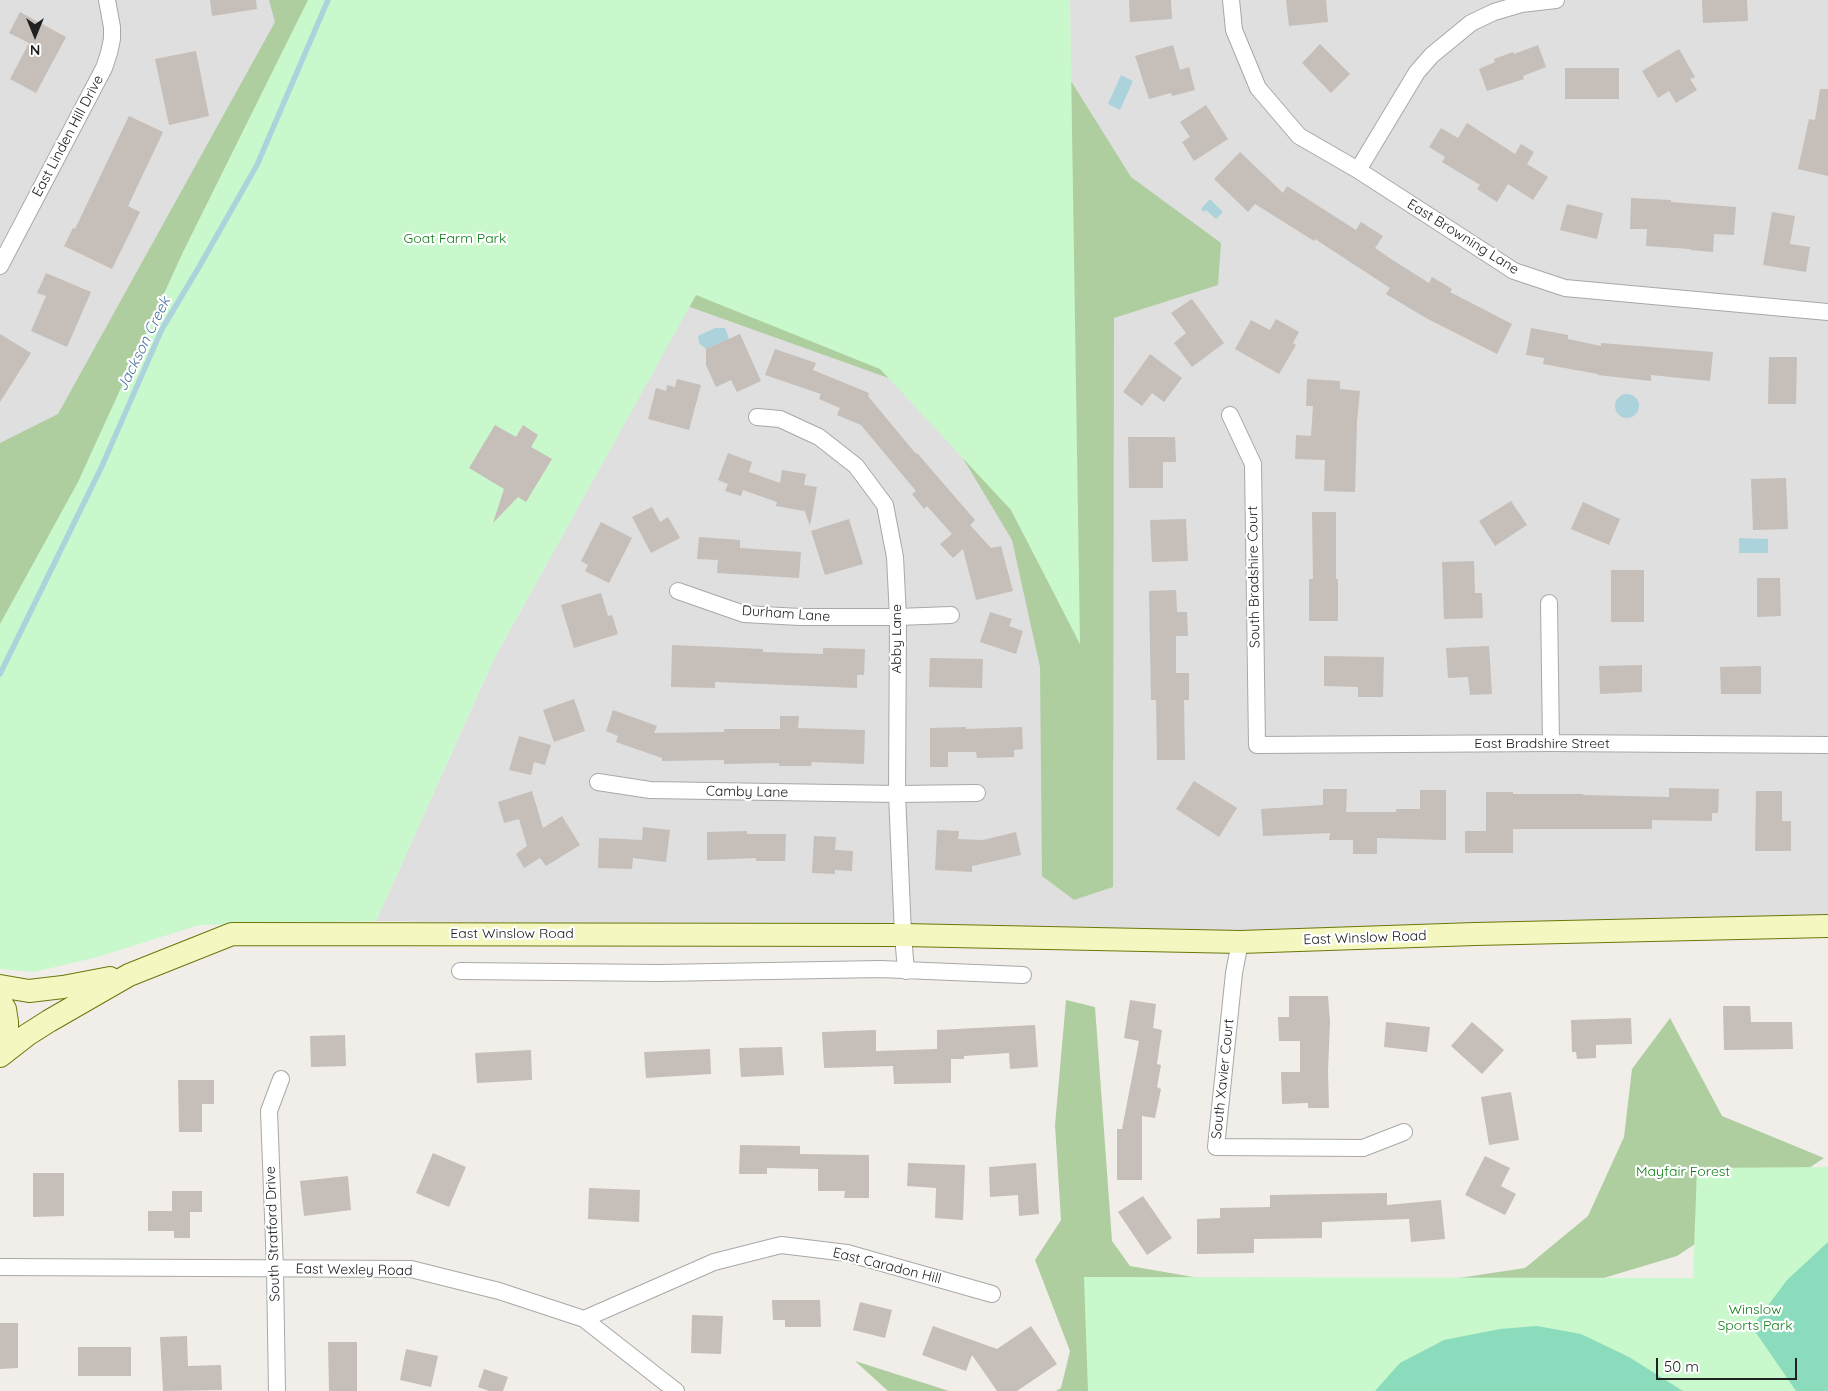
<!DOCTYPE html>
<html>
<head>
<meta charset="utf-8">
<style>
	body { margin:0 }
	#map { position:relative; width:1828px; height:1391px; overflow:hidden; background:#f1eee9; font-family:Quicksand,sans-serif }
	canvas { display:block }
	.north { position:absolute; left:10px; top:10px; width:50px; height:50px; -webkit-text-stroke:4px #fff; paint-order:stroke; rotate:180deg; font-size:14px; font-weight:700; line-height:20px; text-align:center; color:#212121 }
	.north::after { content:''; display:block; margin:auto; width:18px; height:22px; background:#212121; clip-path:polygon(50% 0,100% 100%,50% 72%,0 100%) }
	.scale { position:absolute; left:1656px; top:1358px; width:141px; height:22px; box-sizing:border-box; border:2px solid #212121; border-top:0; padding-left:6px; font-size:15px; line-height:18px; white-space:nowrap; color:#212121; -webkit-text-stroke:4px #fff; paint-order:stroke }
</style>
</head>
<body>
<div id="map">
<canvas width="1828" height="1391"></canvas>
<div class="north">N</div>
<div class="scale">50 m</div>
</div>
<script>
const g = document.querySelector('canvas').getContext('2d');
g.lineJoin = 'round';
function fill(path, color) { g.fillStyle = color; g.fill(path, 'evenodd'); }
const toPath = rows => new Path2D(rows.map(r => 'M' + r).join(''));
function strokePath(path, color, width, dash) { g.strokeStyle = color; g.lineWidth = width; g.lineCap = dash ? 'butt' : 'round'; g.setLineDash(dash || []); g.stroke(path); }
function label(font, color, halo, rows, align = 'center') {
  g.font = font + ' Quicksand,sans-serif'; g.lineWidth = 4.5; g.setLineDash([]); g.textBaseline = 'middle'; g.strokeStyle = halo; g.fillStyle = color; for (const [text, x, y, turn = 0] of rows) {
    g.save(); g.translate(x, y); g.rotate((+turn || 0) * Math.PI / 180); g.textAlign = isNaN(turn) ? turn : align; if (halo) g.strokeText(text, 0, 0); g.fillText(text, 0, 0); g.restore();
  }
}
fill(toPath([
	[0,0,308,0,0,624],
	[1070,0,1828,0,1828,926,1475,934,376,921,494,659,696,294,922,390,1080,642]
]), '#dfdfdf');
fill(toPath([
	[269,0,504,0,0,807,0,443,58,414,275,22],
	[1056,57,1131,177,1221,243,1218,285,1114,318,1113,887,1074,900,1042,876,1040,667,1012,540,922,390,676,302],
	[1066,1000,1095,1007,1112,1241,1130,1266,1320,1299,1525,1268,1588,1216,1624,1137,1632,1069,1670,1018,1722,1116,1824,1158,1677,1256,1517,1304,1346,1391,1056,1391,1061,1388,1070,1351,1035,1260,1061,1220,1055,1125],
	[855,1361,949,1391,888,1391]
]), '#aecea0');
fill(toPath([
	[308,0,1070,0,1080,644,1011,510,880,369,696,295,494,659,376,921,199,925,98,957,34,972,0,969,0,624,78,482,183,252],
	[1828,1167,1828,1391,1088,1391,1084,1277,1693,1278,1697,1168]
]), '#c9f8cd');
fill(toPath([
	[1828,1242,1828,1391,1796,1391,1752,1327,1787,1280],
	[1537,1326,1581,1334,1629,1357,1683,1391,1375,1391,1400,1363,1444,1340,1500,1329]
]), '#8bdcbc');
fill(toPath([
	[1121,75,1133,81,1120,110,1108,104],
	[1210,199,1223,212,1216,219,1206,210,1204,212,1201,209],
	[715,328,725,328,729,339,706,349,699,343,698,336],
	'1615 406a12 12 0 1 1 24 0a12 12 0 1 1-24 0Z',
	[1739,538,1768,539,1768,553,1739,553]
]), '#acd2dc');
strokePath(toPath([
	[0,674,102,466,162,329,199,267,257,165,328,0]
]), '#acd2dc', 5.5);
fill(toPath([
	[210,0,256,0,257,9,212,16],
	[1129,0,1171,0,1172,19,1130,22],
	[1286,0,1326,0,1328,22,1289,26],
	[1702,0,1747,0,1748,21,1703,23],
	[20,12,66,37,36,93,10,79,29,43,9,33],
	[1320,44,1350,74,1331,93,1302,63],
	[1173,45,1180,70,1189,67,1195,90,1172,96,1171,93,1149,99,1135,56],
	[1538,45,1546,67,1523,76,1524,79,1487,91,1479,69,1495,62,1494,59,1513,52,1514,54],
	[1679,49,1695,77,1690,79,1697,90,1676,103,1669,91,1658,98,1642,71],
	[196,51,209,116,169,125,155,59],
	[1565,68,1619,68,1619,99,1565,99],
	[1820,89,1828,89,1828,176,1798,169,1809,119,1815,120],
	[1206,105,1228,139,1194,161,1182,142,1190,137,1180,122],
	[129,116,163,132,128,206,140,212,112,269,64,246,73,228,75,229],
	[1467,123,1515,154,1521,144,1534,152,1527,164,1548,177,1533,200,1508,184,1497,202,1477,189,1480,185,1442,162,1445,157,1429,147,1441,128,1458,138],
	[1240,152,1283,193,1287,186,1356,230,1361,222,1383,236,1375,248,1391,259,1429,283,1432,277,1452,289,1450,292,1512,324,1497,354,1426,318,1386,294,1390,288,1315,239,1314,241,1255,204,1248,212,1214,179],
	[1631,198,1671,200,1671,202,1736,207,1734,235,1714,234,1713,252,1690,250,1690,249,1646,246,1647,229,1630,229],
	[1567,204,1603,213,1597,239,1560,230],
	[1772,212,1795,216,1790,244,1810,247,1806,272,1763,265],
	[46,273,91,292,67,347,31,331,46,296,37,293],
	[1192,299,1224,343,1192,367,1174,343,1186,333,1171,313],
	[1276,319,1299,332,1293,343,1296,345,1279,374,1235,349,1251,320,1270,330],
	[1531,328,1568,335,1568,339,1601,346,1601,343,1713,352,1710,381,1651,375,1651,381,1598,375,1598,374,1543,364,1544,358,1526,355],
	[0,334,31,353,0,402],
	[740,334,761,381,737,392,731,380,716,387,706,365,706,349],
	[775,349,816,363,813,370,869,393,868,396,916,454,917,453,975,520,970,525,991,548,1001,546,1013,591,976,600,963,549,953,558,940,544,952,534,927,506,924,509,912,494,916,491,861,425,837,415,840,408,819,399,821,394,765,375],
	[1150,354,1182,378,1164,402,1152,393,1142,406,1123,392],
	[1769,357,1797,357,1796,404,1768,404],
	[677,379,701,385,689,430,648,419,656,388,666,391,667,385,675,387],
	[1307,379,1340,381,1340,389,1360,391,1357,422,1355,492,1324,491,1325,460,1295,459,1296,435,1311,436,1313,406,1306,406],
	[495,425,516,437,523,425,538,435,531,447,552,459,526,502,518,497,493,523,504,489,469,468],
	[1128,437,1175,437,1176,462,1163,462,1163,488,1129,488],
	[728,453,752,462,749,472,780,483,782,470,806,474,804,485,817,487,810,526,804,509,804,511,776,506,777,502,743,490,741,496,725,491,728,484,718,480],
	[1786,478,1788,529,1753,530,1751,479],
	[1511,501,1527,525,1495,546,1479,521],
	[1583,502,1620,519,1609,545,1571,529],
	[652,507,660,522,668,517,680,538,651,553,632,517],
	[1312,512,1336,512,1336,579,1338,579,1338,621,1309,621,1309,579,1313,579],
	[849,519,863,564,825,575,811,531],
	[1186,519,1188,561,1152,562,1150,520],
	[601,522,632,538,609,583,585,571,588,565,581,561],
	[699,537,740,540,740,548,801,552,799,578,717,573,718,560,697,559],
	[1474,561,1475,593,1482,593,1483,618,1444,619,1442,562],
	[1611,570,1644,570,1644,622,1611,622],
	[1757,578,1780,578,1781,616,1757,617],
	[1176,590,1177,612,1187,612,1188,636,1176,636,1176,673,1189,673,1189,700,1184,700,1185,760,1157,760,1156,700,1151,700,1149,591],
	[601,593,608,616,612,615,618,634,574,648,561,605],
	[990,612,1012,619,1009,626,1023,631,1016,654,980,642],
	[672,645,763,649,763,652,823,654,823,648,865,649,864,675,857,675,857,688,715,682,715,688,671,687],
	[1489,646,1492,694,1470,695,1468,677,1448,678,1446,648],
	[1324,656,1384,657,1383,697,1358,697,1358,687,1324,686],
	[930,658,983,659,982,688,929,687],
	[1642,665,1642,692,1600,694,1599,666],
	[1761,666,1761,694,1721,694,1720,667],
	[574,699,585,731,554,742,543,710],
	[613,710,657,726,654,733,724,732,724,729,780,729,780,716,799,716,798,728,865,730,864,764,812,762,811,766,779,766,779,763,724,764,724,760,662,761,662,758,616,742,618,736,606,731],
	[966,727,966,729,1022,727,1023,749,1014,750,1014,757,977,758,976,752,948,752,948,767,930,767,930,728],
	[519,736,551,745,545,765,534,762,531,775,509,770],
	[1194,781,1237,808,1219,837,1176,809],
	[1669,788,1719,789,1718,813,1712,813,1712,821,1652,820,1652,829,1513,829,1513,853,1465,853,1465,831,1486,831,1486,792,1513,792,1513,794,1583,794,1583,795,1669,797],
	[1323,789,1347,789,1346,812,1396,812,1396,809,1420,809,1420,790,1446,790,1446,840,1377,838,1377,854,1353,854,1353,840,1329,840,1330,833,1263,836,1261,809,1323,805],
	[532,791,543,828,562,816,580,845,546,866,540,858,524,868,516,854,527,846,519,819,504,823,498,802],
	[1756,791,1782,791,1782,821,1791,821,1791,851,1755,851],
	[643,827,670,830,666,862,633,858,632,869,598,868,599,838,642,840],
	[937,830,959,831,958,839,983,840,1016,832,1021,855,972,866,972,872,935,870],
	[747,831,747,834,786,834,785,861,756,861,756,858,707,860,707,832],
	[814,836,836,837,835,850,853,851,852,871,835,870,835,874,812,873],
	[1289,996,1328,996,1330,1022,1328,1071,1329,1108,1308,1108,1308,1103,1282,1104,1281,1072,1300,1072,1300,1041,1279,1041,1278,1017,1289,1017],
	[1130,1000,1156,1004,1153,1028,1162,1030,1157,1064,1161,1065,1157,1087,1161,1089,1155,1118,1142,1116,1142,1180,1117,1180,1117,1129,1122,1129,1139,1041,1124,1038],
	[1723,1006,1750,1006,1751,1022,1792,1022,1793,1049,1724,1050],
	[1631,1018,1632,1044,1596,1045,1596,1058,1577,1059,1576,1052,1572,1052,1571,1020],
	[1386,1022,1430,1027,1427,1052,1384,1047],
	[1472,1022,1504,1050,1482,1074,1451,1046],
	[1035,1025,1038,1067,1010,1069,1009,1053,964,1056,964,1059,951,1059,951,1083,894,1084,893,1066,824,1068,822,1032,876,1030,876,1051,937,1049,937,1030],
	[345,1035,346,1066,311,1067,310,1036],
	[782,1047,784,1075,741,1077,739,1048],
	[710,1049,711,1074,646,1078,644,1052],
	[531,1050,532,1080,477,1083,475,1053],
	[178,1080,214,1080,214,1104,202,1104,202,1132,179,1132],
	[1511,1092,1519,1140,1489,1145,1481,1097],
	[740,1145,800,1146,800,1154,869,1155,869,1198,844,1198,845,1191,818,1191,818,1169,767,1168,767,1174,739,1174],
	[433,1153,466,1167,449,1207,416,1193],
	[1485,1156,1510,1168,1501,1186,1516,1194,1505,1215,1465,1195],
	[908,1163,965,1165,963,1220,935,1218,936,1188,907,1186],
	[1036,1163,1039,1214,1019,1216,1018,1195,990,1197,989,1167],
	[33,1173,64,1173,64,1216,33,1217],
	[348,1176,351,1210,304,1216,300,1181],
	[589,1188,640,1190,639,1222,588,1219],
	[172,1191,202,1191,202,1212,190,1212,190,1238,174,1238,174,1231,148,1231,148,1211,172,1211],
	[1387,1193,1387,1205,1441,1200,1445,1239,1411,1242,1409,1219,1322,1222,1322,1238,1254,1239,1254,1253,1197,1254,1197,1219,1220,1218,1220,1208,1270,1207,1270,1195],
	[1143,1196,1172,1238,1147,1255,1118,1212],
	[772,1300,820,1300,821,1327,785,1327,785,1320,773,1320],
	[860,1302,892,1310,885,1338,853,1330],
	[692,1315,723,1316,721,1354,691,1353],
	[0,1323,18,1323,18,1368,0,1369],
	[933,1326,997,1349,1031,1326,1057,1364,1017,1391,997,1391,972,1355,966,1371,922,1355],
	[187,1336,188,1366,221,1365,222,1390,163,1391,160,1337],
	[328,1342,357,1342,357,1391,329,1391],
	[78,1347,131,1347,131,1376,78,1376],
	[406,1349,438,1356,431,1387,400,1380],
	[484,1369,508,1377,503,1391,489,1391,478,1387]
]), '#c6beb8');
const minor = toPath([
	[1231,0,1234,30,1258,88,1299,136,1358,170,1514,271,1565,288,1828,312],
	[1358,170,1417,72,1432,55,1471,23,1494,12,1521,4,1556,0],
	[0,266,104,68,109,53,112,39,112,27,107,0],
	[1230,415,1253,464,1257,745,1551,743,1828,745],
	[757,417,780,419,819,437,856,466,885,505,895,557,898,617,897,794,903,935,906,971],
	[678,591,744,614,800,617,898,617,951,615],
	[1549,603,1551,743],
	[598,782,650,790,897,794,977,793],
	[1240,942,1234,973,1216,1147,1363,1148,1404,1132],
	[460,971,660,973,880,969,1023,975],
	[0,1267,411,1269,499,1291,584,1319,676,1391],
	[584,1319,714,1262,781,1245,847,1253,992,1294],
	[277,1391,275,1269,269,1111,281,1079]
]);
const secondary = toPath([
	[0,986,29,991,63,987,110,978],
	[0,1001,5,1009,7,1022,7,1035,0,1052],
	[0,1056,27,1035,49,1021,129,975,232,934,903,935,1240,942,1475,934,1828,926]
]);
strokePath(minor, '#a8a8a8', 18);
strokePath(secondary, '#6c770a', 24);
strokePath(minor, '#fff', 16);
strokePath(secondary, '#f5f7c1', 22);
label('14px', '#212121', '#fff', [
	["East Linden Hill Drive",68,136,-62],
	["East Browning Lane",1463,237,32],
	["South Bradshire Court",1254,577,-91],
	["Durham Lane",786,614,4],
	["Abby Lane",897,639,-90],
	["East Bradshire Street",1542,744],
	["Camby Lane",747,792,1],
	["East Winslow Road",512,934],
	["East Winslow Road",1365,938,-2],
	["South Xavier Court",1223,1079,-84],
	["South Stratford Drive",273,1234,-92],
	["East Caradon Hill",887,1266,14],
	["East Wexley Road",354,1270,1]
]);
label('14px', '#117e19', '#fff', [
	["Goat Farm Park",455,239],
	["Mayfair Forest",1683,1172],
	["Winslow",1755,1310],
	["Sports Park",1755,1326]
]);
label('italic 15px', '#4b769e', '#fff', [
	["Jackson Creek",144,344,-64]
]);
</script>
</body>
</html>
